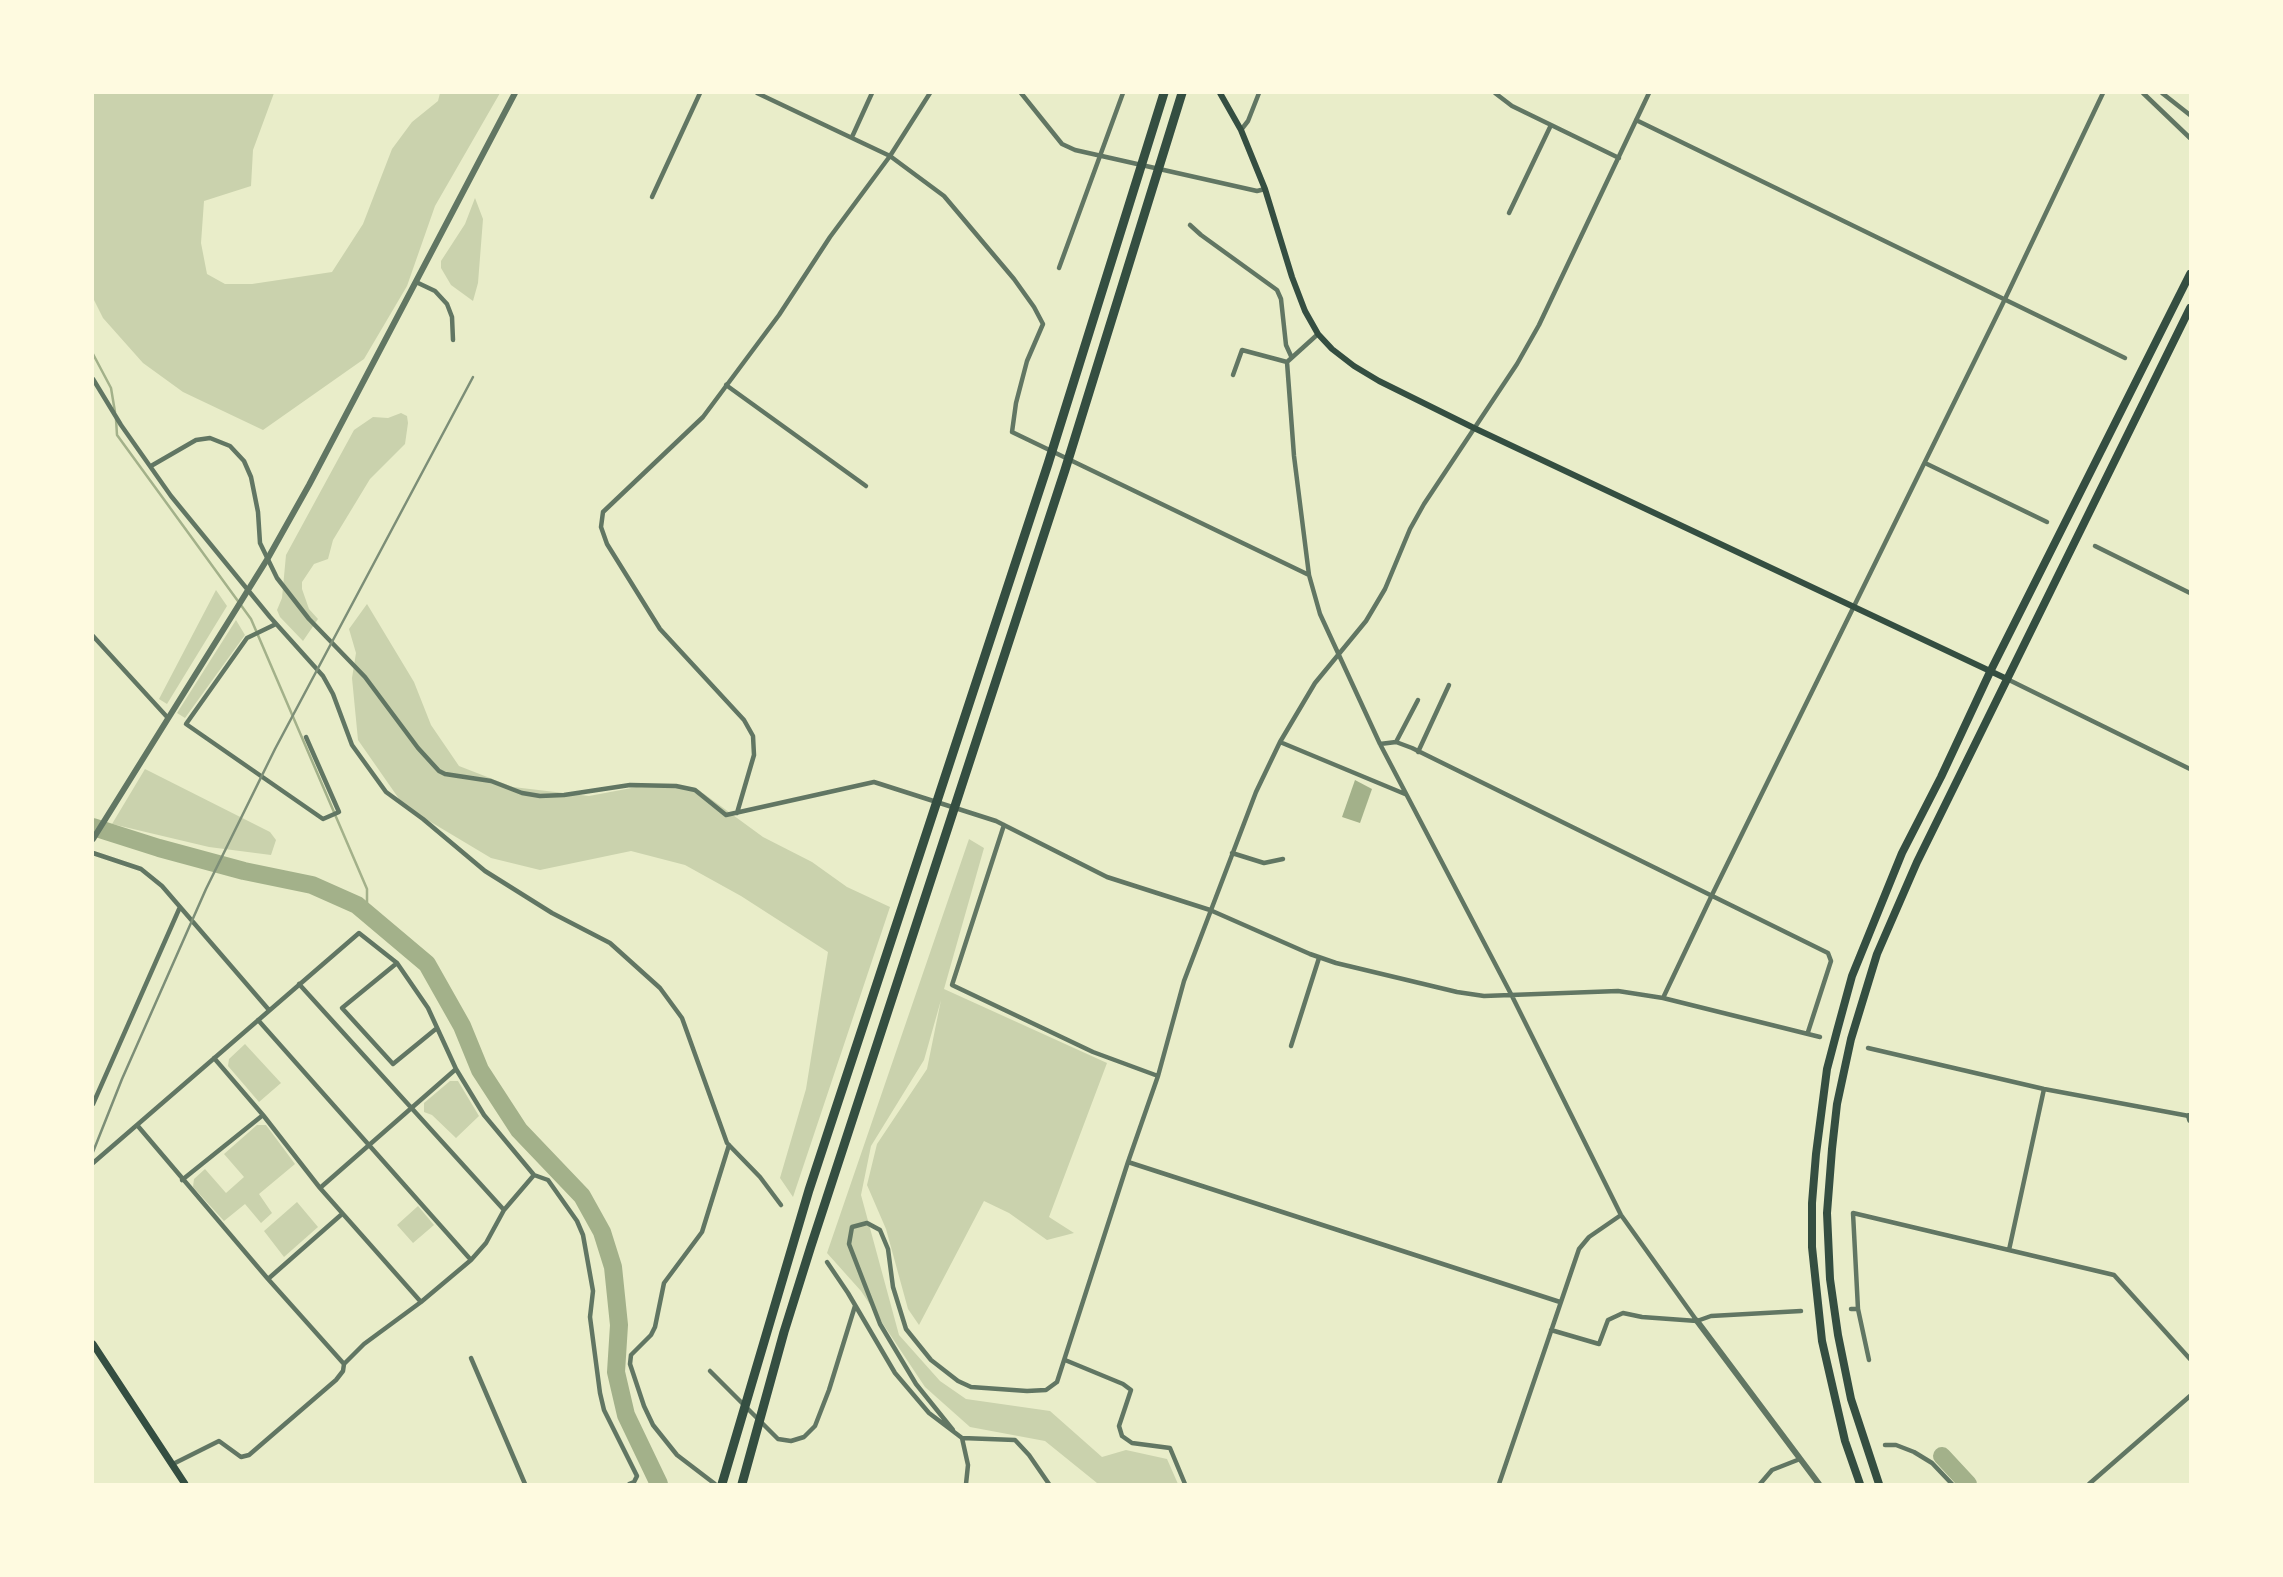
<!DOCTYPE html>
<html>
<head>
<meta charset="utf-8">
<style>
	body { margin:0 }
	#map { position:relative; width:2283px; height:1577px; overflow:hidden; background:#e9edc9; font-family:"Fira Sans",sans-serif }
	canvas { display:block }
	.frame { position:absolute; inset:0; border:94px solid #fefae0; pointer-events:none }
</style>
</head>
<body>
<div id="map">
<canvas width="2283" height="1577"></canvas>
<div class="frame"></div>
</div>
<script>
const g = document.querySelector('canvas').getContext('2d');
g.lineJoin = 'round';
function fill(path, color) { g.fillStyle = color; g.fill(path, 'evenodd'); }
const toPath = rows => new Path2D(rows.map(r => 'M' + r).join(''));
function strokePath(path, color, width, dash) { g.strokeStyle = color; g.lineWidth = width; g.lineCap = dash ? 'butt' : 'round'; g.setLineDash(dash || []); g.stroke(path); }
fill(toPath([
	[93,93,274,93,253,150,251,186,204,201,201,243,207,274,225,284,252,284,332,272,363,224,392,149,412,122,438,101,440,93,500,93,435,206,407,286,364,359,263,430,183,392,143,363,103,318,93,298],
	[475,198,483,219,478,283,473,301,451,285,441,268,441,261,465,224],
	[401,413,407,416,408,423,405,444,370,479,333,540,328,559,314,564,302,582,302,589,309,609,318,619,303,641,280,617,277,610,282,598,286,555,354,430,373,417,388,418],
	[216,590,227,606,167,704,159,699],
	[367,604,414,682,431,725,459,766,513,787,589,796,642,786,696,788,763,837,812,862,847,887,890,907,793,1197,780,1178,806,1089,828,952,741,896,685,865,631,851,540,870,491,858,404,806,358,740,352,678,356,653,349,629],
	[236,620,245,635,185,718,177,713],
	[145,769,270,832,276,840,271,855,209,847,112,824],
	[969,839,984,848,944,989,1107,1063,1049,1217,1074,1233,1047,1240,1009,1213,984,1201,919,1325,908,1309,886,1229,867,1185,877,1144,927,1069,941,1000,924,1060,871,1146,861,1195,899,1335,940,1381,966,1399,1050,1411,1102,1457,1126,1450,1167,1459,1178,1484,1097,1483,1045,1441,970,1427,925,1387,861,1291,827,1253],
	[245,1044,281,1083,259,1102,228,1066,229,1059],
	[450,1081,458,1081,479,1116,456,1138,432,1115,424,1112,424,1103],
	[257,1125,266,1125,295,1164,259,1194,272,1213,261,1223,245,1204,224,1221,193,1187,194,1179,205,1169,226,1193,244,1177,224,1154],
	[297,1202,318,1227,284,1257,264,1231],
	[418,1206,434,1225,413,1243,397,1225]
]), '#cad2ad');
fill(toPath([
	[1355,780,1372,789,1360,823,1342,817]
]), '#a3b18a');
strokePath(toPath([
	[93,354,111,388,115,412],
	[116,419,117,435,251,619,367,889,367,914]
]), '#a3b18a', 2.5);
strokePath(toPath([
	[93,827,159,848,244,871,312,885,357,905,427,964,462,1026,480,1070,519,1130,582,1196,602,1232,613,1267,619,1325,616,1372,626,1415,659,1484],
	[1942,1456,1968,1484]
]), '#a3b18a', 18);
strokePath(toPath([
	[757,93,890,156,944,196,1014,279,1034,307,1043,324,1027,361,1016,403,1012,432,1309,575],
	[1021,93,1062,144,1075,150,1257,191,1265,189],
	[1495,93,1512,106,1619,158],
	[2143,93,2190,138],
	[2162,93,2190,115],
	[1636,120,2125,358],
	[1241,130,1248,121,1259,93],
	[852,137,872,93],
	[652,197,700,93],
	[1509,213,1551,125],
	[1190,225,1201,235,1277,290,1281,299,1286,345,1291,356],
	[1059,268,1123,93],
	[416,282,435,291,447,304,452,317,453,340],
	[1318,334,1287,362,1294,456,1309,575,1320,614,1380,744,1512,996,1621,1215,1697,1321],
	[1233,375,1242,350,1287,362],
	[93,379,121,425,171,496,270,617,323,676,333,694,352,745,386,792,423,819,485,871,552,913,610,943,660,988,682,1018,727,1143,760,1177,781,1205],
	[726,385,866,486],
	[1925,463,2047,522],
	[151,466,196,440,210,438,230,446,244,461,251,477,258,512,260,543,277,578,309,619,365,677,418,748,439,771,445,774,491,781,522,793,540,796,564,795,630,785,676,786,695,790,726,815,874,782,996,821,1107,877,1210,910,1310,954,1336,963,1457,992,1484,996,1618,991,1663,998,1820,1037],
	[2095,546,2190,593],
	[276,624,247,638,186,724,323,819,339,812,306,737],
	[93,636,168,718],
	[2007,679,2190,769],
	[1280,742,1405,794],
	[1396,742,1418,700],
	[1380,744,1396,742,1412,748,1828,953,1831,961,1808,1032],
	[1418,752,1449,685],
	[737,813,754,755,753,736,744,720,660,629,607,544,601,527,603,512,703,417,779,315,830,237,890,156,930,93],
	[1004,825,952,985,1093,1052,1158,1076],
	[93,853,141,869,162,886,269,1010],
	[1232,853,1264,863,1283,859],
	[397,963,342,1008,393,1064,437,1028],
	[299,984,504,1210,534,1175],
	[1663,998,1711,897,2005,299,2103,93],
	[258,1020,471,1260,486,1243,504,1210],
	[1291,1046,1319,958],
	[1868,1048,2044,1089,2189,1116],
	[214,1058,263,1115,320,1188,421,1302,471,1260],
	[93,1104,180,907],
	[137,1125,268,1279,344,1364,364,1344,421,1302],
	[1128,1162,1560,1302],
	[93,1163,359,933,397,963,428,1008,456,1069,484,1115,534,1175,548,1180,577,1221,583,1235,593,1291,590,1317,600,1393,604,1410,637,1476,634,1482,629,1484],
	[182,1180,263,1115],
	[320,1188,456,1069],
	[2009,1250,2044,1089],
	[827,1262,848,1293,895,1373,929,1413,962,1438,968,1465,966,1484],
	[268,1279,342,1214],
	[1851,1309,1858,1309,1853,1213,2114,1275,2190,1359],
	[1858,1309,1869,1360],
	[1551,1330,1599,1344,1608,1320,1623,1313,1642,1317,1697,1321,1711,1316,1801,1311],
	[471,1358,525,1484],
	[1065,1360,1123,1384,1131,1390,1119,1426,1122,1436,1132,1443,1170,1448,1185,1484],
	[710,1371,778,1439,791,1441,804,1437,815,1426,829,1390,855,1306],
	[953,1430,916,1384,880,1324,849,1244,852,1227,867,1223,880,1230,888,1249,893,1287,906,1329,931,1360,958,1381,971,1387,1027,1391,1046,1390,1057,1382,1128,1162,1158,1076,1184,981,1256,792,1280,742,1315,683,1366,621,1385,589,1410,529,1424,504,1517,364,1539,325,1649,93],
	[962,1438,1015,1440,1029,1455,1049,1484],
	[1885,1445,1896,1445,1914,1452,1932,1463,1952,1484],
	[173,1464,219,1441,241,1457,249,1455,336,1380,343,1371,344,1364],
	[715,1484,677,1455,653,1425,644,1406,630,1364,631,1355,651,1335,655,1327,664,1283,702,1232,729,1145],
	[1499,1484,1579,1249,1589,1237,1621,1215],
	[1760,1484,1772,1470,1800,1459],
	[2089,1484,2190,1396]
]), '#617663', 4.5);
strokePath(toPath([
	[93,839,268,558,309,485,515,93],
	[2189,1116,2190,1120],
	[1697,1321,1819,1484]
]), '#617663', 6);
strokePath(toPath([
	[1220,93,1241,130,1265,189,1292,277,1305,311,1318,334,1332,349,1354,366,1379,381,1474,428,2007,679]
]), '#344e41', 6);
strokePath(toPath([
	[93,1344,185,1484]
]), '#344e41', 7);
strokePath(toPath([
	[1860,1484,1845,1441,1822,1341,1812,1247,1812,1203,1816,1154,1827,1069,1837,1031,1852,976,1902,853,1941,777,1990,672,2190,274],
	[1879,1484,1851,1399,1838,1335,1830,1279,1827,1213,1832,1149,1837,1104,1851,1039,1877,954,1917,862,2190,308]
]), '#344e41', 8);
strokePath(toPath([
	[722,1484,809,1190,1048,464,1164,93],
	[742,1484,784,1332,811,1246,1065,470,1182,93]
]), '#344e41', 9);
strokePath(toPath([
	[93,1152,122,1079,206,889,275,749,473,377]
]), '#7c8e77', 2.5);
</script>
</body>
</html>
